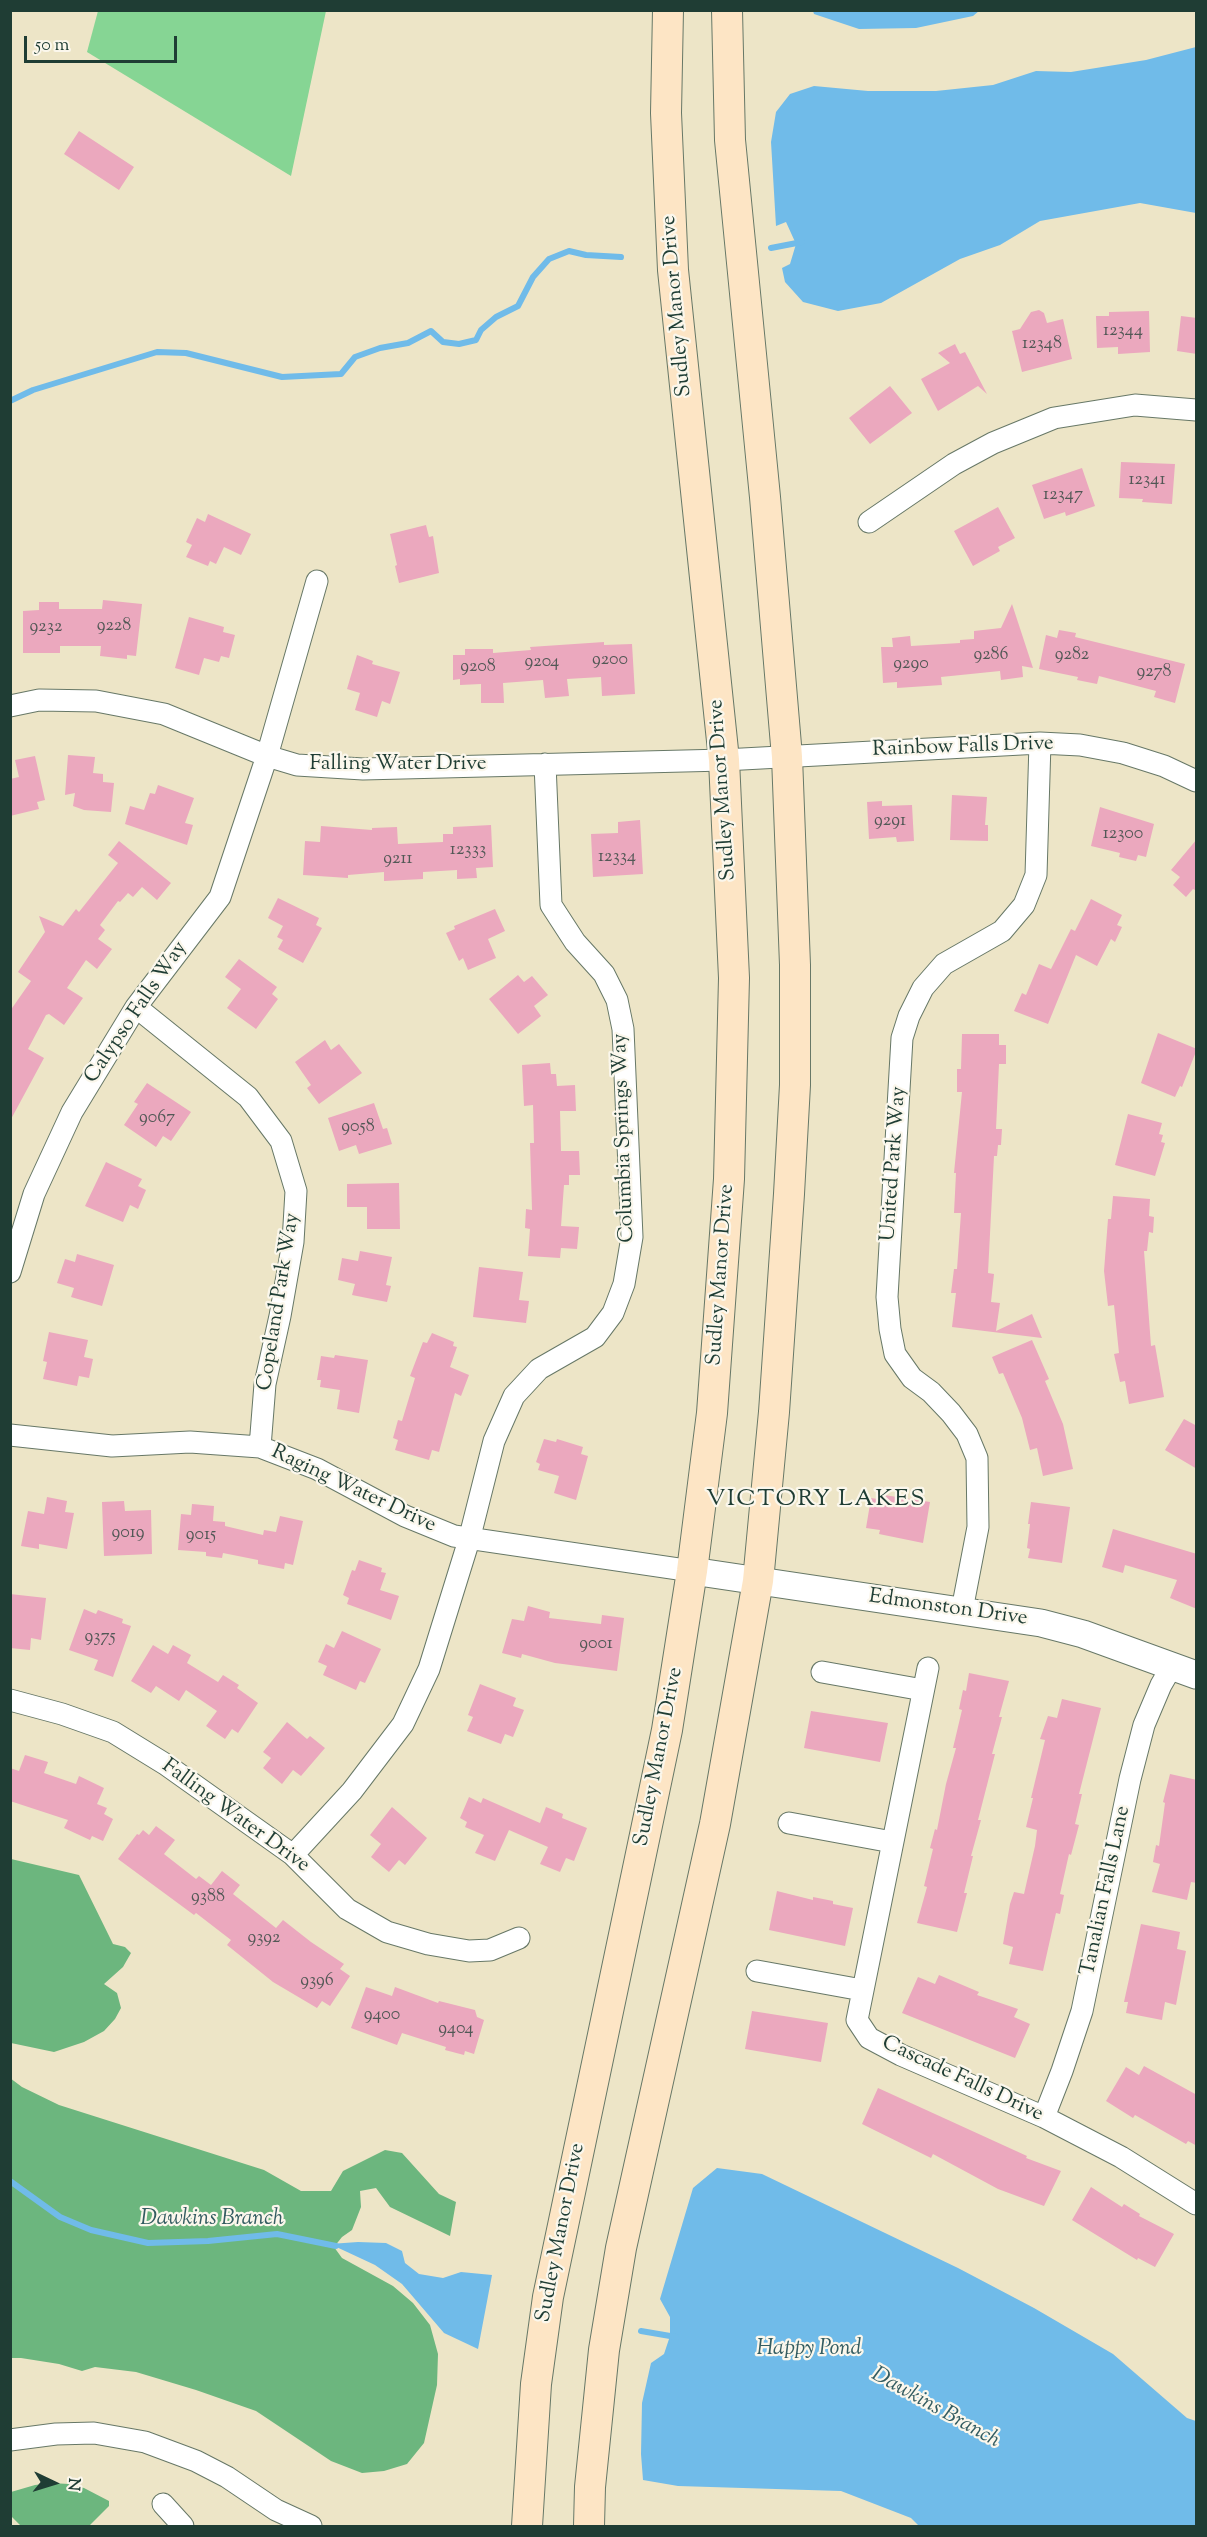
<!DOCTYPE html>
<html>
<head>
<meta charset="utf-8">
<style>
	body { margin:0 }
	#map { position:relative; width:1207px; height:2537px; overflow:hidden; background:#ede5c7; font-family:"Sorts Mill Goudy",serif }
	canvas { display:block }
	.frame { position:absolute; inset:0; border:12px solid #1f3d34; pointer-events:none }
	.north { position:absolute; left:24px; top:2453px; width:60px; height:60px; -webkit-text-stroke:4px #fbf7ec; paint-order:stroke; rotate:94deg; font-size:16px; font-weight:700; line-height:24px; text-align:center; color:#1f3d34 }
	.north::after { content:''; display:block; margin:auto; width:21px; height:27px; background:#1f3d34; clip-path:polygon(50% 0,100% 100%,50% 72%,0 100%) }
	.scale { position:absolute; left:24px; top:36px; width:153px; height:27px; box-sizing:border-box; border:3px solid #1f3d34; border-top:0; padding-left:8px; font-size:18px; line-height:21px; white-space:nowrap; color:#1f3d34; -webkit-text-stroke:4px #fbf7ec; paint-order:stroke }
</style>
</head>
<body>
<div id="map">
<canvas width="1207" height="2537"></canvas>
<div class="frame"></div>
<div class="north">N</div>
<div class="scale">50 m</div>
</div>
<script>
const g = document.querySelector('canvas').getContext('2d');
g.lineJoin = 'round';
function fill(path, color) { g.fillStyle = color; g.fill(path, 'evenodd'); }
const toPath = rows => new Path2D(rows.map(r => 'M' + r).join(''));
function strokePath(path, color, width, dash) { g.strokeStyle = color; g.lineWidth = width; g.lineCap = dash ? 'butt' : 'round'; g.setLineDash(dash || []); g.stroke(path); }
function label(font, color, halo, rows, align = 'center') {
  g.font = font + ' "Sorts Mill Goudy",serif'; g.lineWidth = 4.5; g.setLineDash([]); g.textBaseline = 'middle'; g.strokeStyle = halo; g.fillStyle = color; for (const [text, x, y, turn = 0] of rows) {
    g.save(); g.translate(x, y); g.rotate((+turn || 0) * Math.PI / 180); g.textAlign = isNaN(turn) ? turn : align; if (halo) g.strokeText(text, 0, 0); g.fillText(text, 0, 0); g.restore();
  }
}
fill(toPath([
	[98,11,326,11,291,176,87,52]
]), '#86d594');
fill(toPath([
	[11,1859,79,1875,113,1944,125,1947,131,1953,123,1967,104,1984,117,1993,121,2008,115,2019,104,2031,84,2042,54,2052,11,2043],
	[10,2078,22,2087,59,2105,264,2170,301,2191,331,2191,343,2171,385,2150,402,2153,439,2194,456,2202,450,2236,390,2207,376,2188,360,2191,361,2207,352,2230,342,2237,334,2247,342,2258,393,2286,413,2303,430,2325,438,2354,437,2385,424,2443,407,2464,384,2471,362,2473,331,2461,256,2411,196,2390,136,2372,95,2367,82,2371,59,2364,21,2358,11,2358],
	[51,2483,69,2484,84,2488,109,2501,109,2506,89,2526,21,2526,11,2516,11,2492,35,2485]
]), '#6cb67e');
fill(toPath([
	[813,11,979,11,973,16,916,28,859,29,814,14],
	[1196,47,1196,213,1140,203,1040,221,1000,245,960,259,881,303,838,311,803,302,785,282,782,268,790,264,796,244,786,222,776,226,771,142,776,112,790,94,814,86,868,91,936,91,993,85,1036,71,1071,72,1146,60],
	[717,2168,762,2174,958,2268,1034,2308,1113,2354,1187,2418,1196,2421,1196,2526,919,2526,911,2518,841,2491,678,2486,643,2480,641,2454,642,2403,651,2363,664,2354,670,2336,670,2317,660,2299,693,2188],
	[358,2242,386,2243,402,2251,405,2263,419,2274,443,2278,461,2272,492,2275,478,2349,444,2333,402,2284,375,2265,330,2244]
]), '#70bbe9');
strokePath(toPath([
	[771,248,802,242],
	[10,401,33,390,157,352,186,353,282,377,341,374,355,357,380,348,408,343,431,331,443,342,459,344,476,340,481,330,496,317,518,306,533,277,549,259,569,251,586,255,621,257],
	[10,2181,60,2217,91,2230,148,2243,208,2241,277,2234,336,2246],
	[641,2331,676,2337]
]), '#70bbe9', 6);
fill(toPath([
	[79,131,134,167,119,190,64,154],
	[1039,310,1044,313,1047,323,1063,319,1072,359,1022,372,1012,331,1020,329,1031,312],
	[1149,311,1150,352,1118,354,1118,347,1097,348,1096,316,1109,316,1109,312],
	[1181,316,1197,318,1197,354,1177,351],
	[955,344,960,354,965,352,987,394,978,386,938,411,921,379,950,363,938,353],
	[890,386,912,413,870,444,849,418],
	[1121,462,1175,464,1172,504,1142,502,1143,499,1119,498],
	[1082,468,1095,506,1066,516,1065,512,1044,519,1032,485],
	[998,507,1015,538,998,547,1000,551,973,566,954,531],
	[208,514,251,534,241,555,224,547,216,564,210,561,208,566,186,557,192,545,186,542,197,518,205,522],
	[426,525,429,537,433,536,439,573,399,583,395,566,397,565,390,534],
	[103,600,142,604,136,656,127,655,127,659,100,656,101,646,60,646,60,653,23,653,23,611,39,610,39,602,59,602,59,609,102,609],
	[1012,604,1033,668,1022,666,1023,677,1001,680,1000,671,941,677,942,685,897,688,897,682,883,683,881,647,893,647,892,638,910,636,911,646,960,643,960,640,974,639,974,631,1001,628],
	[189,617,224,627,223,632,235,635,229,658,221,656,219,662,204,658,199,675,175,668],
	[1059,630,1076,633,1075,637,1185,664,1175,703,1154,697,1156,691,1099,676,1097,684,1077,680,1078,677,1039,669,1046,635,1057,638],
	[604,642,604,645,632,644,635,694,602,696,601,677,567,679,569,696,545,698,543,680,503,683,504,703,481,703,481,684,460,685,460,679,453,680,453,655,465,655,465,649,493,649,493,653,531,650,530,647],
	[357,655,373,661,372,664,400,672,390,704,382,701,377,717,355,710,360,693,347,689],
	[68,755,95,757,93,773,103,774,103,782,114,783,111,812,84,810,73,806,75,793,65,795],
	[35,756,45,800,37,802,39,809,10,816,10,779,19,777,15,760],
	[158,785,194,798,185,823,193,825,187,845,125,824,130,806,144,810,150,793,155,794],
	[952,795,987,797,985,825,988,825,988,841,950,840],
	[882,801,882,806,912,805,914,841,897,842,896,837,869,839,867,802],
	[1100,807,1154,824,1146,857,1138,855,1136,861,1119,857,1120,853,1091,846],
	[640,820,643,874,593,877,591,834,618,833,618,822],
	[491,825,493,867,476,868,477,878,457,879,457,870,423,872,423,879,384,881,384,872,348,875,348,878,303,875,305,841,320,842,321,826,372,830,372,828,397,827,398,844,443,842,443,834,453,834,453,827],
	[1197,839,1197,891,1193,889,1186,897,1173,885,1180,877,1171,870],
	[119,841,171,883,157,900,142,887,133,897,128,893,120,902,118,901,100,925,105,930,98,939,112,949,97,969,86,960,67,988,83,998,64,1025,49,1014,46,1015,28,1049,44,1058,10,1121,10,1011,31,981,18,972,45,932,39,916,63,926,76,909,79,912,118,863,108,855],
	[278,898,319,918,316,925,322,928,303,963,278,949,283,940,277,937,283,926,268,918],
	[1091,899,1122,915,1117,925,1122,927,1115,942,1111,939,1097,966,1076,955,1048,1024,1014,1011,1022,993,1026,995,1039,964,1051,969,1071,929,1075,931],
	[495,909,505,931,488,939,496,958,468,970,463,958,459,961,446,933,455,929,454,926],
	[239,959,277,987,272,994,278,999,256,1029,227,1008,241,989,225,977],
	[518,975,524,982,532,976,548,995,534,1006,541,1016,518,1034,489,999],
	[1158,1033,1197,1049,1182,1087,1180,1086,1175,1097,1141,1083],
	[962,1034,999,1034,999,1045,1006,1045,1006,1064,999,1064,996,1129,1002,1129,1001,1145,998,1145,997,1156,994,1156,988,1273,994,1274,991,1302,1000,1303,996,1331,1032,1314,1042,1338,952,1327,956,1293,951,1293,954,1269,957,1269,961,1213,954,1213,956,1173,954,1173,962,1092,957,1092,957,1069,961,1069],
	[325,1040,331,1050,339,1044,362,1073,319,1104,307,1088,311,1085,295,1062],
	[550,1063,551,1074,556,1074,557,1086,575,1085,576,1111,560,1111,561,1151,579,1151,580,1175,569,1175,569,1185,564,1185,561,1226,579,1227,577,1249,561,1248,560,1258,528,1256,530,1229,525,1228,526,1209,532,1210,530,1143,534,1143,533,1105,524,1106,522,1065],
	[147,1083,191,1112,171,1141,163,1136,156,1147,124,1125,138,1104,134,1102],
	[374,1103,383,1129,387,1128,392,1144,359,1154,356,1145,339,1151,328,1118],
	[1128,1114,1162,1123,1159,1134,1163,1135,1161,1142,1165,1143,1155,1176,1115,1165],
	[106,1162,142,1179,138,1186,146,1190,138,1209,130,1205,123,1222,85,1206],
	[399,1183,400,1229,367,1229,367,1207,347,1207,347,1184],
	[1113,1196,1150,1199,1149,1216,1154,1217,1153,1233,1149,1232,1147,1251,1144,1251,1151,1346,1155,1345,1164,1397,1129,1404,1125,1381,1120,1382,1114,1354,1119,1353,1114,1305,1108,1306,1104,1271,1108,1219,1111,1219],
	[360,1251,392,1257,386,1285,391,1286,387,1302,352,1295,355,1284,338,1280,342,1258,358,1261],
	[77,1254,114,1265,102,1306,71,1297,74,1288,57,1283,65,1259,75,1262],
	[479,1267,523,1272,519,1300,529,1301,526,1323,473,1317],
	[49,1332,88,1340,84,1357,93,1359,89,1378,79,1376,77,1386,43,1379,47,1362,43,1361],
	[432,1333,454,1342,453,1346,457,1347,450,1367,469,1375,461,1396,455,1393,439,1452,432,1450,429,1460,395,1450,398,1440,393,1438,398,1420,402,1421,415,1378,410,1376,423,1342,427,1343],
	[1032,1340,1049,1379,1045,1381,1063,1424,1073,1469,1043,1476,1037,1448,1030,1450,1022,1418,1003,1373,999,1374,992,1357],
	[335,1355,368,1360,359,1413,337,1409,340,1390,320,1387,321,1380,317,1380,321,1356,334,1358],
	[1184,1419,1197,1426,1197,1469,1165,1450],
	[544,1439,556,1442,557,1439,583,1447,581,1454,588,1456,576,1500,554,1493,559,1476,538,1470,540,1464,536,1462],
	[884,1495,930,1502,923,1543,879,1534,880,1530,866,1528,871,1498,884,1500],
	[47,1497,67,1501,65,1512,74,1513,67,1549,39,1544,39,1549,21,1546,28,1511,44,1514],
	[124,1501,125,1511,151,1510,152,1554,104,1556,102,1502],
	[1031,1502,1070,1507,1062,1563,1028,1558,1030,1549,1027,1548,1030,1524,1028,1524],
	[192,1504,214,1506,213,1521,225,1522,225,1526,263,1535,264,1530,276,1532,280,1516,303,1521,293,1565,285,1563,284,1569,258,1564,258,1560,223,1553,222,1558,206,1556,206,1552,178,1550,181,1514,191,1515],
	[1113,1529,1197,1554,1197,1609,1170,1598,1177,1580,1125,1565,1123,1573,1102,1567],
	[359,1560,382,1568,381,1572,386,1573,380,1590,399,1596,391,1620,347,1604,349,1598,343,1595,352,1570,355,1571],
	[10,1594,46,1598,41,1640,31,1638,30,1650,10,1648],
	[528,1606,550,1612,549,1618,601,1624,602,1615,624,1618,617,1671,555,1663,522,1654,521,1658,502,1653,512,1619,524,1621],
	[84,1609,96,1614,98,1610,123,1619,122,1623,131,1626,113,1677,94,1670,98,1660,69,1650],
	[342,1631,381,1649,365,1683,360,1681,356,1690,323,1675,327,1666,318,1662,326,1644,334,1648],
	[153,1645,168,1654,173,1645,191,1655,187,1663,218,1682,223,1675,239,1685,237,1688,258,1703,238,1733,232,1729,225,1739,206,1726,217,1711,186,1690,179,1701,156,1686,151,1693,131,1681],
	[969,1673,1009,1681,999,1717,1002,1717,992,1754,995,1754,978,1820,981,1820,971,1856,973,1856,964,1893,967,1893,957,1932,917,1923,927,1887,924,1886,933,1849,930,1848,935,1829,937,1830,946,1784,956,1748,953,1748,962,1710,959,1709,963,1690,966,1691],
	[480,1684,516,1698,513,1706,524,1710,513,1737,505,1734,501,1744,467,1731,473,1717,468,1715],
	[1062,1699,1101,1708,1079,1794,1082,1794,1075,1824,1079,1825,1071,1855,1069,1854,1060,1894,1064,1895,1060,1914,1056,1913,1043,1971,1009,1964,1013,1947,1003,1944,1010,1904,1014,1892,1024,1894,1035,1846,1037,1830,1026,1827,1033,1798,1031,1798,1045,1740,1040,1739,1048,1716,1057,1718],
	[811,1711,888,1723,880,1762,804,1748],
	[287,1722,307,1739,310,1736,325,1748,301,1776,293,1770,282,1784,263,1768,271,1758,263,1752],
	[25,1755,48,1762,44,1773,76,1784,79,1776,104,1788,97,1804,107,1808,104,1814,113,1819,103,1841,92,1836,90,1840,64,1828,68,1820,10,1801,10,1768,19,1771],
	[1170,1774,1197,1780,1197,1883,1191,1882,1187,1900,1152,1892,1160,1864,1153,1862,1156,1845,1159,1846,1165,1803,1163,1802],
	[469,1797,481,1803,483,1798,540,1823,546,1807,563,1814,562,1818,587,1828,574,1861,566,1858,560,1872,540,1864,548,1847,509,1830,495,1861,475,1853,484,1835,465,1827,467,1822,460,1818],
	[392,1807,427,1838,405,1865,399,1860,389,1872,371,1857,381,1844,370,1835],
	[156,1826,175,1840,164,1854,196,1879,199,1876,211,1885,222,1871,240,1885,233,1894,276,1928,283,1920,311,1942,344,1964,340,1969,350,1976,330,2006,322,2001,317,2008,273,1982,227,1945,231,1940,196,1913,194,1915,118,1859,137,1834,139,1835,143,1830,149,1835],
	[777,1891,813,1900,813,1897,833,1901,833,1904,853,1908,845,1946,769,1930],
	[1141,1924,1180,1932,1177,1949,1186,1951,1176,2005,1165,2002,1162,2020,1126,2013,1128,2002,1124,2002],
	[939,1975,979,1992,977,1995,1018,2009,1014,2017,1030,2024,1015,2058,902,2013,918,1977,935,1984],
	[366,1987,392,1996,395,1987,438,2003,439,2001,475,2010,477,2017,484,2020,474,2054,465,2051,464,2055,445,2050,446,2047,402,2033,397,2045,351,2028],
	[752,2011,828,2023,821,2062,745,2049],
	[1144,2066,1197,2095,1197,2146,1188,2141,1186,2144,1135,2115,1133,2118,1106,2101,1126,2067,1139,2075],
	[878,2088,1027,2156,1026,2158,1061,2171,1044,2206,998,2189,933,2154,931,2158,862,2124],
	[1091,2187,1122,2207,1124,2204,1140,2214,1139,2216,1174,2234,1155,2267,1138,2258,1137,2260,1072,2220]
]), '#eba8be');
const minor = toPath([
	[869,522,954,464,993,443,1054,418,1135,405,1196,410],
	[10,706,39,700,96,701,164,714,267,756,297,765,363,769,724,760,1040,743,1080,745,1123,753,1164,766,1196,781],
	[136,1007,248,1097,281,1141,296,1191,293,1242,280,1316,265,1384,260,1447],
	[10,1272,34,1194,72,1112,136,1007,220,897,267,756,317,581],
	[10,1435,112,1446,190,1442,260,1447,317,1469,405,1516,454,1536,692,1571],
	[962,1610,978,1527,977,1458,967,1434,951,1413,931,1392,912,1378,895,1354,890,1329,887,1297,902,1038,909,1016,923,988,944,964,1002,931,1024,905,1036,875,1040,743],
	[928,1668,857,2020,869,2038,901,2055,1044,2117,1121,2157,1196,2204],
	[822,1672,923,1690],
	[10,1700,62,1714,113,1732,165,1764,293,1855,347,1909,387,1932,428,1944,469,1951,490,1950,519,1938],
	[789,1823,892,1842],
	[293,1855,352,1791,403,1724,429,1669,469,1540,494,1441,514,1396,539,1369,595,1337,613,1313,624,1284,632,1237,623,1029,617,1000,604,974,575,942,551,905,545,764],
	[757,1971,862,1990],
	[1044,2117,1062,2071,1082,2011,1130,1779,1144,1725,1161,1685,1172,1666],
	[10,2440,56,2434,94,2433,145,2442,196,2461,227,2477,276,2510,311,2526],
	[163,2504,183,2526]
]);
const tertiary = toPath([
	[692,1571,1041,1623,1083,1634,1196,1675]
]);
const secondary = toPath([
	[527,2526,536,2384,548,2297,667,1730,692,1571,712,1413,729,1179,734,978,724,760,673,270,666,113,668,10],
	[589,2526,590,2487,604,2350,621,2248,715,1824,758,1581,774,1412,789,1194,795,1085,795,965,787,757,765,497,730,140,727,10]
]);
strokePath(minor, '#677867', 23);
strokePath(tertiary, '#677867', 29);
strokePath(secondary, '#677867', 32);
strokePath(minor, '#fff', 21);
strokePath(tertiary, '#fff', 27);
strokePath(secondary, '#fde5c5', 30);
label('18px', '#525856', null, [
	["12344",1123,332],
	["12348",1042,345],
	["12341",1147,481],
	["12347",1063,496],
	["9228",114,627],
	["9232",46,628],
	["9286",991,656],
	["9282",1072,656],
	["9200",610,661],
	["9204",542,663],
	["9290",911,665],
	["9208",478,668],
	["9278",1154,673],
	["9291",890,822],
	["12300",1123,835],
	["12333",468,851],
	["12334",617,858],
	["9211",398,860],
	["9067",157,1119],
	["9058",358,1128],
	["9019",128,1534],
	["9015",201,1536],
	["9375",100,1638],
	["9001",596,1645],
	["9388",208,1898],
	["9392",264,1939],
	["9396",317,1982],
	["9400",382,2016],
	["9404",456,2030]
]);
label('21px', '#1f3d34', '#fbf7ec', [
	["Sudley Manor Drive",678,306,-95],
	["Rainbow Falls Drive",963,748,-2],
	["Falling Water Drive",398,765],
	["Sudley Manor Drive",724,790,-94],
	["Calypso Falls Way",137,1013,-56],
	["Columbia Springs Way",625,1138,-92],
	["United Park Way",895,1164,-86],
	["Sudley Manor Drive",722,1275,-86],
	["Copeland Park Way",280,1302,-81],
	["Raging Water Drive",353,1490,25],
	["Edmonston Drive",948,1609,8],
	["Sudley Manor Drive",660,1757,-79],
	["Falling Water Drive",235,1817,36],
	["Tanalian Falls Lane",1107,1891,-78],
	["Cascade Falls Drive",962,2080,25],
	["Sudley Manor Drive",562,2233,-79]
]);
label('italic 22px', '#335c61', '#fbf7ec', [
	["Dawkins Branch",212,2220],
	["Happy Pond",809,2350],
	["Dawkins Branch",935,2409,29]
]);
g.letterSpacing = '1.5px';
label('24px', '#1f3d34', '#fbf7ec', [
	["VICTORY LAKES",816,1501]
]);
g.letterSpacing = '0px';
</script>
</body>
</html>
